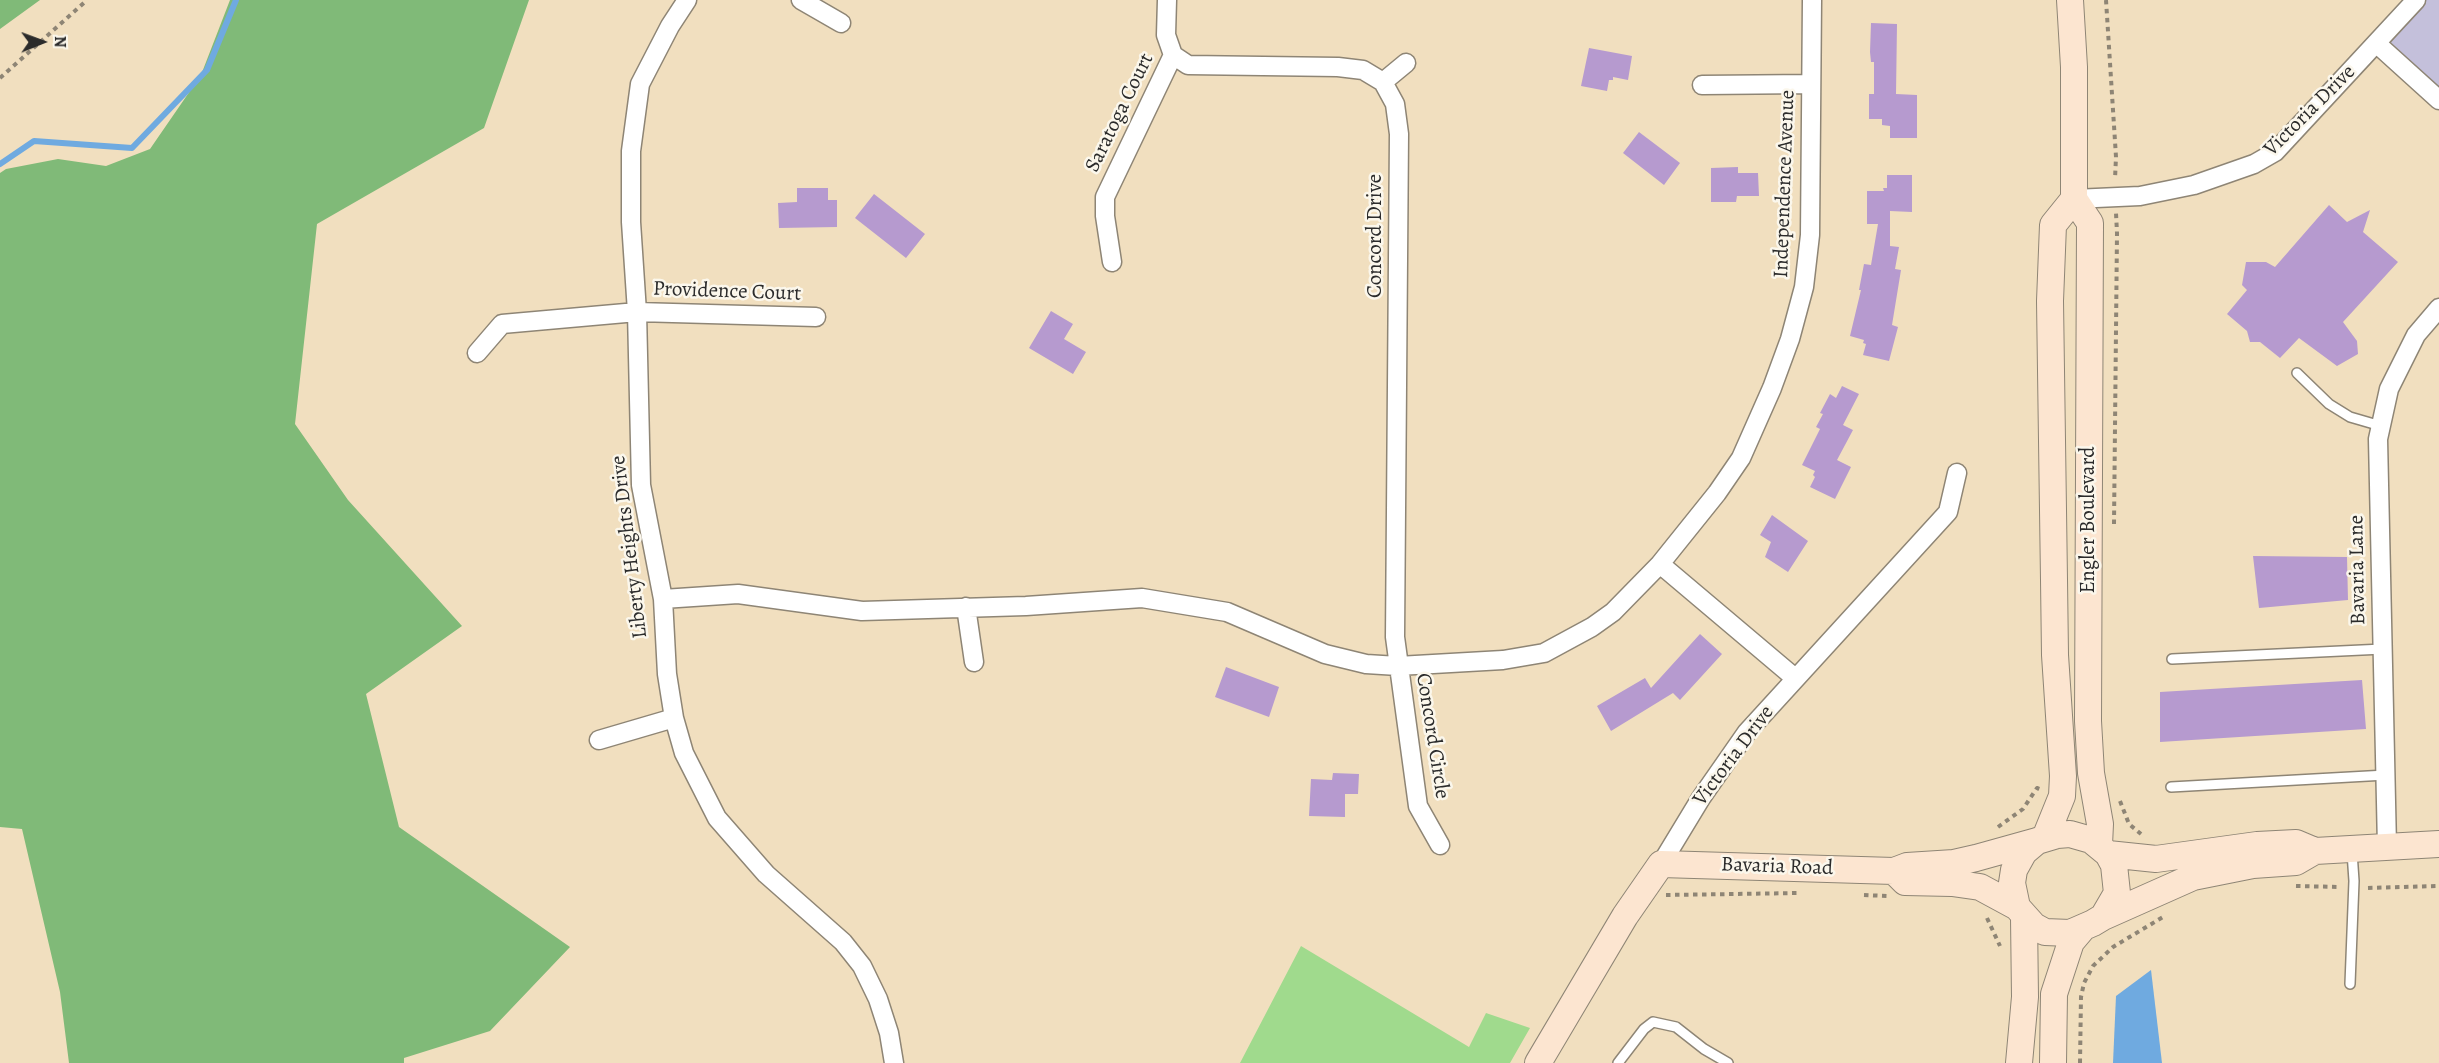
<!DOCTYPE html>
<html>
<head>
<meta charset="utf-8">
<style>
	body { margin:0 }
	#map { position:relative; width:2439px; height:1063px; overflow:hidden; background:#f1dfbf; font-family:Alegreya,serif }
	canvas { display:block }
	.north { position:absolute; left:12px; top:12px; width:60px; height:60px; -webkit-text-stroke:4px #fbf7ec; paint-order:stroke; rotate:89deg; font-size:16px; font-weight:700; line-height:24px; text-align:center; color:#2b2b2b }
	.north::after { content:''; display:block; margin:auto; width:21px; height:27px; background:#2b2b2b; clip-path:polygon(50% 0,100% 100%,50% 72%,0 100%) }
</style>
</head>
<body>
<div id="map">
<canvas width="2439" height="1063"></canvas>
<div class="north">N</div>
</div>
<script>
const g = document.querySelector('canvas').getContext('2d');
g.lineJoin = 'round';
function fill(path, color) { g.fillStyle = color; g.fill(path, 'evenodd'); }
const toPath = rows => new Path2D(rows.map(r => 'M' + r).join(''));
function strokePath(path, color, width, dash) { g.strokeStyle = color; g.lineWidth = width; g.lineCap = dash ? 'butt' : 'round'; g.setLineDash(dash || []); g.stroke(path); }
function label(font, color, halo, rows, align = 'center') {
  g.font = font + ' Alegreya,serif'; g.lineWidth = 5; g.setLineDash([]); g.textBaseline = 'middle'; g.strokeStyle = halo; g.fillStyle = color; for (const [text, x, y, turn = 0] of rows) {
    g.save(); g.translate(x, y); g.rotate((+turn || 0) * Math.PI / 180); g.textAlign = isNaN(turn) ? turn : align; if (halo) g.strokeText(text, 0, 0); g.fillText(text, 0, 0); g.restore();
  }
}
fill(toPath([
	[2416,0,2439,0,2439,100,2376,43]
]), '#c4c0db');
fill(toPath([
	[1301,946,1469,1047,1486,1013,1530,1028,1510,1063,1240,1063]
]), '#a0da8d');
fill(toPath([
	[0,0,40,0,0,29],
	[230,0,529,0,484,128,317,224,295,424,348,500,462,626,366,694,399,827,570,947,490,1031,404,1058,404,1063,69,1063,60,992,22,829,0,827,0,173,6,169,58,159,106,166,150,149,201,75]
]), '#80ba78');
fill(toPath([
	[2151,970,2162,1063,2113,1063,2116,996]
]), '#6faae0');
strokePath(toPath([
	[0,164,34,141,132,148,207,70,236,0]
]), '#6faae0', 6);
fill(toPath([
	[1871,23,1897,24,1896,94,1917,95,1917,138,1890,138,1890,126,1882,125,1882,119,1869,119,1869,94,1874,94,1874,62,1871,62,1870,52],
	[1589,48,1632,56,1628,80,1613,77,1613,80,1609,80,1607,91,1581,86],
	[1639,132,1680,163,1664,185,1623,153],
	[1738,167,1738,173,1758,173,1759,196,1737,196,1736,202,1711,202,1711,168],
	[1887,175,1912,175,1912,212,1890,211,1890,246,1899,247,1895,269,1901,270,1892,325,1898,327,1889,361,1863,355,1866,344,1863,343,1864,340,1850,336,1861,290,1859,290,1864,264,1871,265,1878,224,1867,224,1867,191,1884,191,1883,188,1887,188],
	[797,188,828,188,828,200,837,200,837,227,779,228,778,203,797,202],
	[874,194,925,234,906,258,855,218],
	[2329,205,2347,222,2370,210,2363,232,2398,262,2343,322,2357,341,2358,354,2337,366,2299,338,2280,358,2260,342,2250,342,2247,331,2227,314,2247,290,2242,285,2246,262,2266,262,2275,267],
	[1051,311,1073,324,1064,339,1086,352,1073,374,1029,348],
	[1842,386,1859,394,1843,425,1853,430,1837,460,1851,467,1835,499,1810,487,1815,477,1813,475,1815,471,1802,465,1820,429,1816,427,1823,414,1820,413,1830,394,1836,398],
	[1772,515,1808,541,1788,572,1765,557,1771,542,1760,535],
	[2253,556,2347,557,2348,600,2259,608],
	[1700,634,1722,654,1680,700,1673,693,1611,731,1597,706,1645,678,1651,688],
	[1226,667,1279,687,1269,717,1215,697],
	[2362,680,2366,729,2160,742,2160,692],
	[1333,773,1359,774,1358,794,1345,794,1345,817,1309,816,1311,779,1332,780]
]), '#b69acf');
const lane = toPath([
	[2297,373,2329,404,2350,417,2381,426],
	[2172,659,2383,649],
	[2171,787,2386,775],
	[2350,984,2354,881,2352,852],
	[1618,1063,1644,1029,1653,1022,1676,1027,1704,1049,1728,1063]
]);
const street = toPath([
	[687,0,670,26,640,84,631,151,631,222,637,312,641,485,663,599,667,674,674,718,684,753,717,818,766,874,843,942,862,966,878,999,889,1033,894,1063],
	[801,0,841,23],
	[1167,0,1166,35,1173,55,1188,65,1338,67,1363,70,1383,82,1395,104,1399,134,1395,637,1418,806,1440,845],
	[2376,43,2439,100],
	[1383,82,1406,63],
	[1702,85,1811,84],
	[2074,199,2140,196,2194,185,2254,164,2275,152,2416,0],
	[1112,262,1105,216,1105,197,1173,55],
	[477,353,502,324,637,312,816,317],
	[1660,564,1795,678],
	[663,599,738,594,862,611,1026,606,1142,598,1227,612,1325,654,1366,664,1398,666,1503,660,1544,653,1592,627,1613,612,1660,564,1717,493,1741,458,1772,388,1790,339,1804,287,1810,235,1812,0],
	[966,607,974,662],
	[599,740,674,718],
	[2387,847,2378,439,2389,389,2416,335,2439,308],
	[1661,864,1701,798,1747,732,1948,512,1957,473]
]);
const secondary = toPath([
	[2070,0,2074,67,2074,199,2090,223,2088,721,2091,773,2100,824,2099,845],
	[2070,834,2091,840,2108,854,2114,865,2117,893,2103,917,2093,923,2070,933,2045,932,2034,926,2017,907,2012,883,2014,870,2024,852,2037,841,2057,835,2070,834],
	[2045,838,2062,796,2063,776,2055,655,2054,580,2050,301,2053,225,2074,199],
	[2108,854,2156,859,2257,845,2296,843,2315,851,2439,844],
	[1894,871,1905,882,1952,883,1980,887,2017,907],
	[2103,917,2193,877,2253,865,2296,862,2315,851],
	[1538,1063,1625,916,1661,864,1894,871,1907,866,1954,863,1976,858,2037,841],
	[2019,1063,2025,997,2024,918],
	[2053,1063,2054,994,2071,942,2082,929]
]);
strokePath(lane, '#8e8575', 12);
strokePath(street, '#8e8575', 21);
strokePath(secondary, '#8e8575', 28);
strokePath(toPath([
	[2106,0,2116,157,2115,179],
	[0,78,87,0],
	[2114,524,2117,233,2116,213],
	[2120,801,2129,824,2141,834],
	[1998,827,2023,809,2037,788,2040,789],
	[2296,886,2340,887],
	[2368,888,2439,886],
	[1666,895,1800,893],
	[1864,895,1887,896],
	[1987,918,2000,946],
	[2080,1063,2081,997,2084,983,2093,966,2113,947,2163,917]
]), '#8e8575', 4, [4.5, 4.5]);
strokePath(lane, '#fff', 9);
strokePath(street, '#fff', 18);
strokePath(secondary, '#fce5d0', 26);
label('21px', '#2b2b2b', '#fbf7ec', [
	["Victoria Drive",2310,111,-45],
	["Saratoga Court",1120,113,-64],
	["Independence Avenue",1785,184,-88],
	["Concord Drive",1376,236,-90],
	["Providence Court",727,292,2],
	["Engler Boulevard",2089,520,-90],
	["Liberty Heights Drive",630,547,-97],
	["Bavaria Lane",2358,570,-91],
	["Concord Circle",1432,736,81],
	["Victoria Drive",1734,756,-53],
	["Bavaria Road",1777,867,2]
]);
</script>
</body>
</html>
